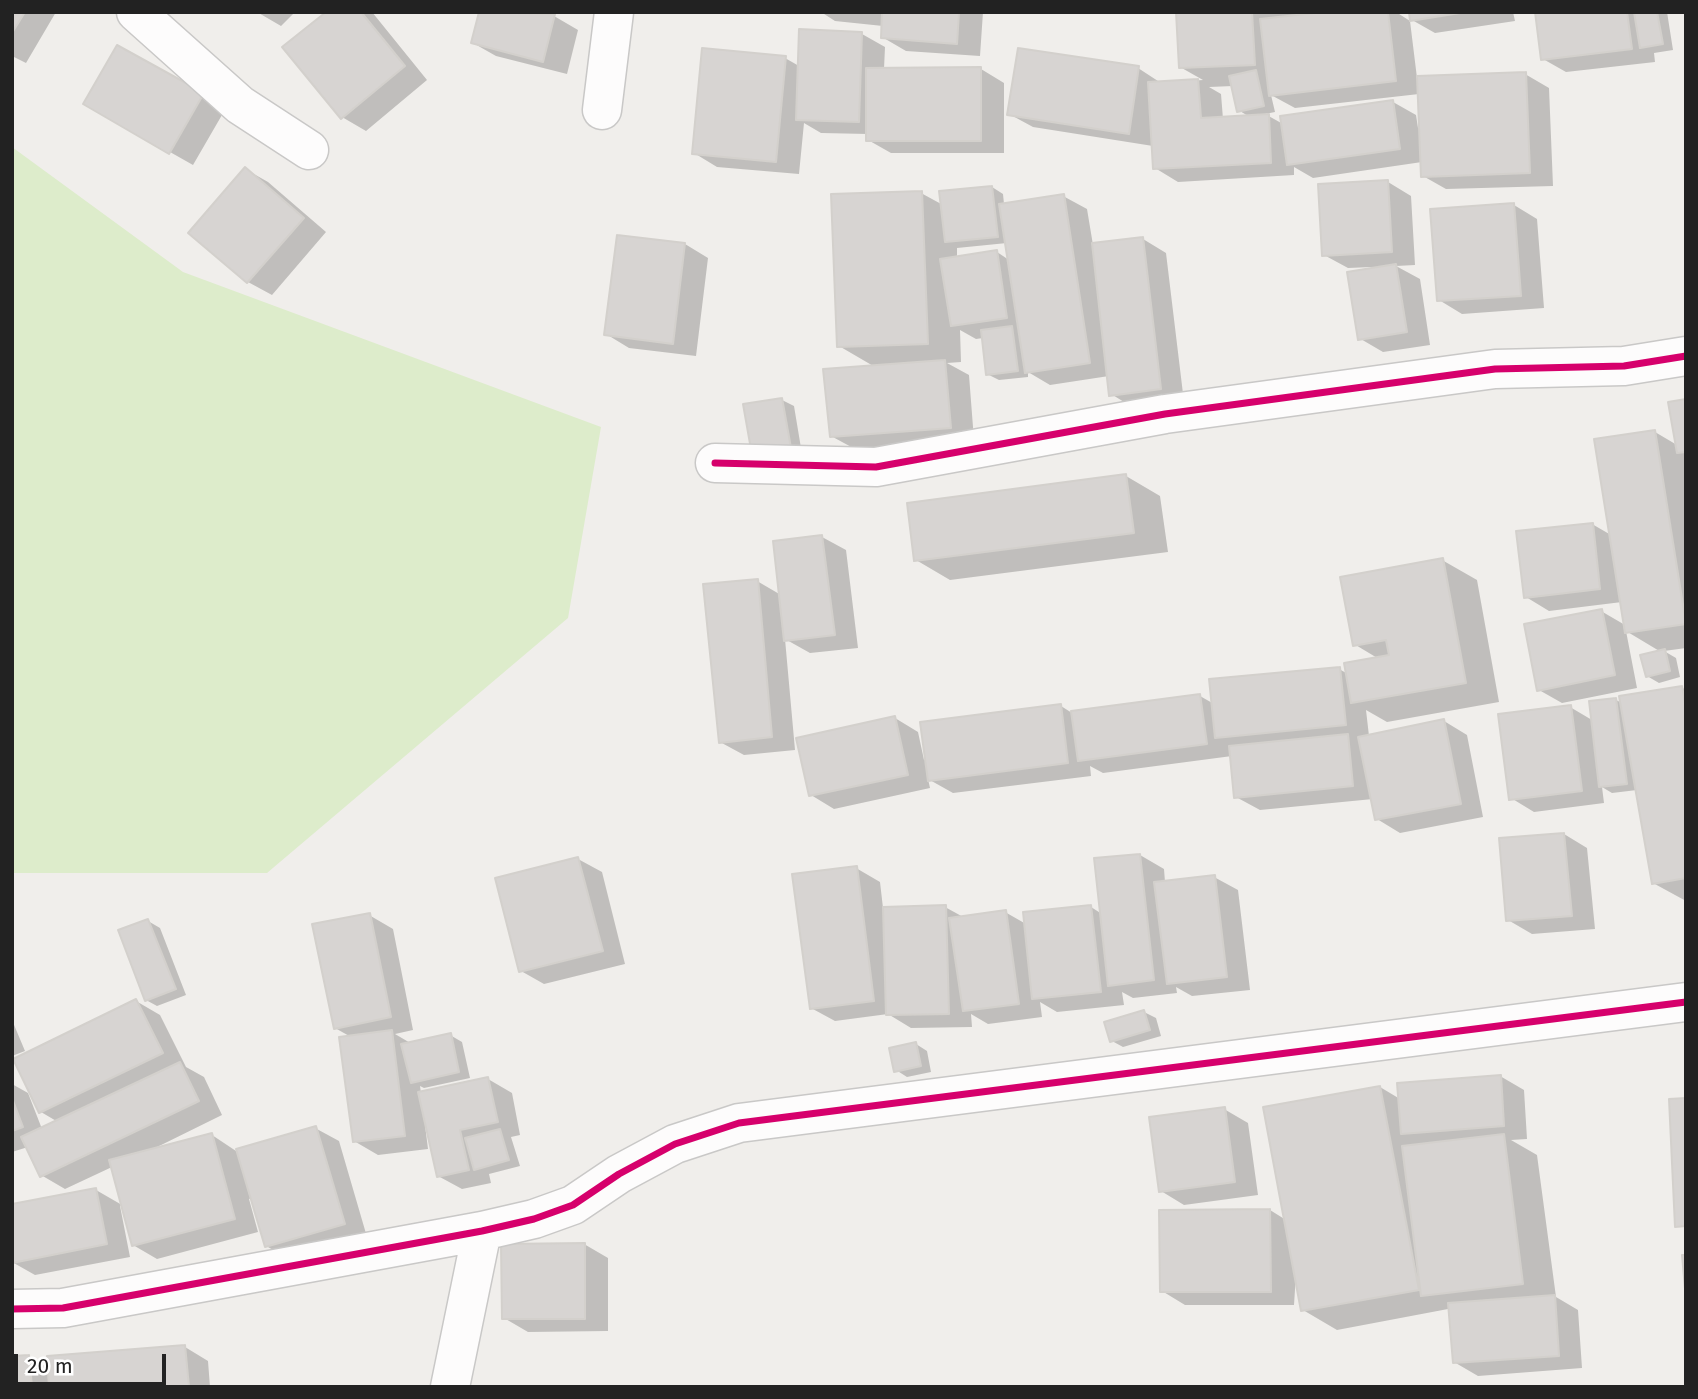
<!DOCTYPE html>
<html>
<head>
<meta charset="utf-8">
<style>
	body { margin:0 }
	#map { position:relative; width:1698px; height:1399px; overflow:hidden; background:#f0eeeb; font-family:"Fira Sans",sans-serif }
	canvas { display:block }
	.frame { position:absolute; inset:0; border:14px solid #222; pointer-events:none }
	.scale { position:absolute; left:14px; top:1354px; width:152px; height:32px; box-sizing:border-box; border:4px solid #222; border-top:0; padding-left:9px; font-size:21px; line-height:24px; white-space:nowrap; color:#222; -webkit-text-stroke:5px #fff; paint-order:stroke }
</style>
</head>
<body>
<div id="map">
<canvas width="1698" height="1399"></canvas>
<div class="frame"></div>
<div class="scale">20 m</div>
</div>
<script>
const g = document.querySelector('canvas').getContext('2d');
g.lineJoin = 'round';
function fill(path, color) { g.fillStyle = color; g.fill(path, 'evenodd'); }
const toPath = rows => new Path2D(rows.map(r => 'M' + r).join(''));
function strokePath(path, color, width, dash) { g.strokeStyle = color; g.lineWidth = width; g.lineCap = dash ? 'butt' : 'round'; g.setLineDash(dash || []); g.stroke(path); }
fill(toPath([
	[12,147,183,272,601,427,568,618,267,873,12,873]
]), '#ddeccb');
fill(toPath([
	[12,12,56,12,26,63,12,56],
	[257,12,295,12,281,26],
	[329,12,372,12,427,80,366,131,342,117],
	[481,12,539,12,554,16,578,30,567,74,496,56,473,43],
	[821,12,983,12,980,56,906,51,882,37,883,26,835,21],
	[1178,12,1396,12,1410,21,1417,78,1525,74,1549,88,1553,186,1446,189,1423,176,1422,162,1313,178,1294,167,1294,175,1178,182,1155,168,1153,146,1033,127,1009,114,1138,68,1161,83,1203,80,1180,67],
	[1233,86,1238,110,1250,117,1223,119,1221,94,1209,87],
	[1419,94,1421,128,1418,128,1416,115,1393,102,1283,124,1265,114,1275,112,1271,95,1295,108],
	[1411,12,1513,12,1515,21,1435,33,1412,20],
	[1537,12,1667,12,1673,50,1654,53,1655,62,1566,72,1543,59],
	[862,34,885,47,884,69,981,69,1004,83,1004,153,891,153,868,140,868,134,821,133,804,123,799,174,717,167,694,153,785,58,799,66],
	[118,47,226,108,193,165,85,104],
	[245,169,268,182,326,232,272,295,248,282],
	[1388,182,1411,196,1415,265,1396,266,1420,279,1430,345,1383,352,1359,338,1372,267,1348,268,1324,255],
	[992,187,1003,194,1004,204,1063,196,1087,209,1093,245,1143,239,1166,253,1184,402,1134,408,1111,394,1109,376,1050,385,1028,372,1028,377,999,380,987,374,983,338,976,339,960,330,961,362,947,363,969,375,974,440,855,449,831,436,875,367,839,346,921,193,943,205],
	[1007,243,1009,260,997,252,957,258,957,248],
	[1514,205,1537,219,1544,308,1462,314,1439,300],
	[618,236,685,244,708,258,696,356,629,348,606,334],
	[782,400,794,406,802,454,765,460],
	[1686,400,1686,648,1664,651,1676,658,1680,677,1659,683,1647,676,1661,652,1626,631,1637,688,1562,703,1539,690,1601,611,1625,625,1622,602,1549,611,1526,597,1592,524,1611,535,1655,432,1677,445],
	[1126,476,1160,496,1168,552,950,580,916,560],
	[822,537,846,550,858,648,810,653,785,639,795,750,744,755,720,742,757,581,781,595],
	[1442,560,1477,580,1499,702,1387,722,1366,710,1369,736,1444,721,1467,735,1483,817,1400,833,1377,819,1373,799,1260,810,1236,797,1232,756,1103,773,1090,766,1091,776,953,793,928,779,930,788,834,809,811,795,895,718,918,732,924,760,1061,706,1072,713,1200,696,1214,704,1339,669,1348,674,1379,659,1354,644],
	[1681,687,1686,690,1686,901,1653,883,1637,790,1612,793,1602,787,1604,803,1534,812,1511,798,1570,707,1592,720,1616,700,1622,703],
	[1564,834,1587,848,1595,929,1532,934,1508,920],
	[1140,855,1164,869,1165,882,1214,877,1238,890,1250,990,1192,996,1176,987,1177,993,1133,998,1122,992,1124,1005,1057,1012,1040,1002,1042,1017,988,1024,971,1014,972,1027,911,1028,888,1014,835,1021,811,1008,856,868,880,882,883,908,945,907,965,918,1005,912,1026,924,1091,907,1102,914],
	[578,859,602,872,625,964,544,984,521,971],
	[369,915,393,929,413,1030,395,1034,412,1044,450,1035,462,1042,470,1078,424,1088,420,1086,421,1093,488,1079,512,1093,520,1135,511,1137,520,1166,489,1174,491,1183,462,1189,438,1176,427,1124,425,1125,428,1149,378,1155,354,1141,351,1037,335,1028],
	[148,921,160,928,186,995,157,1006,146,1000],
	[136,1001,160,1015,186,1067,204,1077,222,1115,149,1151,212,1135,236,1151,315,1128,339,1141,367,1237,290,1259,266,1246,252,1198,249,1199,258,1232,157,1259,133,1245,112,1167,65,1189,41,1175,28,1147,12,1152,12,1084,28,1093,42,1129,58,1122,41,1112],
	[1144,1012,1156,1018,1161,1036,1123,1047,1112,1041],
	[12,1020,25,1051,12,1056],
	[916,1044,927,1051,931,1072,907,1077,896,1070],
	[1500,1076,1524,1090,1527,1139,1511,1140,1537,1155,1556,1297,1578,1310,1582,1368,1478,1376,1454,1362,1448,1309,1337,1330,1303,1310,1296,1274,1294,1305,1185,1305,1162,1291,1270,1210,1286,1220,1380,1087,1400,1099],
	[1224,1109,1248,1123,1258,1195,1184,1205,1161,1191],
	[96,1190,122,1205,120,1206,130,1257,35,1275,12,1262],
	[584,1244,608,1258,608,1331,528,1332,504,1318],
	[185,1347,208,1361,210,1387,12,1387,28,1356,50,1369]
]), '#0003');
const building = toPath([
	[12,12,25,12,12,33,12,12],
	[326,12,361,12,405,66,341,119,282,47,326,12],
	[479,12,555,14,543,62,471,43,479,12],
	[882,12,959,12,957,44,881,38,882,12],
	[1176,12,1252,12,1255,65,1179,68,1176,12],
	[1324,12,1388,12,1396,81,1269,96,1260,19,1324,12],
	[1409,12,1466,12,1410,21,1409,12],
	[1535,12,1627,12,1632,49,1541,60,1535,12],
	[1634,12,1657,12,1663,44,1640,48,1634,12],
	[799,29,862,32,859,122,796,120,799,29],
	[117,45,204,93,169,154,83,104,117,45],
	[702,48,786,56,776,162,692,154,702,48],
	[1018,48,1139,66,1129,134,1007,115,1018,48],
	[981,67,981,141,866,141,866,68,981,67],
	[1256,70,1264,106,1237,112,1229,76,1256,70],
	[1526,72,1530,173,1421,177,1417,76,1526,72],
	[1198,79,1201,118,1269,114,1271,163,1153,169,1148,82,1198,79],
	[1393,100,1400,149,1287,165,1280,116,1393,100],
	[245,167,304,218,247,283,188,233,245,167],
	[1388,180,1392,252,1322,256,1318,184,1388,180],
	[992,186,998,237,945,242,939,191,992,186],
	[922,191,928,344,837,347,831,194,922,191],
	[1064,194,1090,363,1025,373,999,204,1064,194],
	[1514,203,1521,296,1437,301,1430,209,1514,203],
	[617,235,685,243,673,344,604,335,617,235],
	[1143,237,1161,389,1109,396,1092,243,1143,237],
	[997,250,1007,318,951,326,940,259,997,250],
	[1396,264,1407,332,1358,340,1347,272,1396,264],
	[1012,326,1018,371,986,375,981,330,1012,326],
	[945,360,951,428,830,437,823,369,945,360],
	[782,398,791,448,752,455,743,404,782,398],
	[1686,399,1686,452,1677,453,1668,402,1686,399],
	[1655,430,1686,624,1625,633,1594,439,1655,430],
	[1126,474,1134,533,914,561,907,503,1126,474],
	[1593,523,1600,589,1524,598,1516,531,1593,523],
	[822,535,835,635,784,641,773,541,822,535],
	[1443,558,1466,683,1351,703,1344,663,1389,655,1386,640,1353,646,1340,577,1443,558],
	[758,579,772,737,719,743,703,584,758,579],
	[1602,609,1615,675,1537,691,1524,624,1602,609],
	[1665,649,1670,671,1646,677,1640,655,1665,649],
	[1340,667,1346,725,1215,738,1209,679,1340,667],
	[1682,686,1686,709,1686,878,1652,884,1619,696,1682,686],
	[1200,694,1207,744,1078,761,1071,711,1200,694],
	[1616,698,1627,784,1599,787,1589,701,1616,698],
	[1061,704,1068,763,928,781,920,722,1061,704],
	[1571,705,1582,791,1509,800,1498,714,1571,705],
	[895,716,908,775,809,796,796,738,895,716],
	[1444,719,1461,804,1375,820,1358,737,1444,719],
	[1348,734,1353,786,1234,798,1229,746,1348,734],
	[1564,833,1572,916,1506,921,1499,838,1564,833],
	[1140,854,1154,980,1108,986,1094,858,1140,854],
	[578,857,603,951,519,972,495,878,578,857],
	[857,866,874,1001,810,1009,792,874,857,866],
	[1215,875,1227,977,1167,984,1154,882,1215,875],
	[946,905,949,1014,886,1015,883,907,946,905],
	[1091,905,1101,992,1032,999,1023,912,1091,905],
	[1006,910,1019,1004,963,1011,949,918,1006,910],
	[370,913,391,1017,334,1029,312,924,370,913],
	[148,919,176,989,145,1001,118,930,148,919],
	[136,999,163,1053,39,1113,13,1059,136,999],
	[1144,1010,1150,1030,1110,1042,1104,1022,1144,1010],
	[392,1030,405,1136,353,1142,339,1037,392,1030],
	[451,1033,459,1072,411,1083,401,1044,451,1033],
	[916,1042,921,1066,894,1072,889,1048,916,1042],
	[180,1062,199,1101,40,1177,21,1137,180,1062],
	[1501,1075,1504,1126,1401,1134,1397,1083,1501,1075],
	[488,1077,498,1122,460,1130,469,1170,437,1177,418,1092,488,1077],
	[1380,1086,1419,1290,1301,1311,1263,1107,1380,1086],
	[12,1098,23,1127,12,1131,12,1098],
	[1686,1098,1686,1226,1675,1227,1669,1099,1686,1098],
	[1225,1107,1235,1182,1159,1192,1149,1117,1225,1107],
	[316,1126,345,1224,265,1247,236,1149,316,1126],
	[500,1129,509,1160,474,1170,465,1138,500,1129],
	[212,1133,235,1219,132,1246,109,1160,212,1133],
	[1504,1134,1523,1284,1421,1296,1402,1146,1504,1134],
	[96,1188,107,1244,12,1263,12,1204,96,1188],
	[1270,1209,1271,1292,1160,1292,1159,1210,1270,1209],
	[585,1243,585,1319,502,1319,501,1244,585,1243],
	[1682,1255,1686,1255,1686,1289,1685,1289,1682,1255],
	[1555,1295,1559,1356,1453,1363,1448,1303,1555,1295],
	[185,1345,189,1387,49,1387,47,1356,185,1345],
	[29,1355,32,1387,12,1387,12,1356,29,1355]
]);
fill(building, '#d7d4d2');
strokePath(building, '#d3d0cc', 2);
const street = toPath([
	[136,12,240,105,309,150],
	[602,110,614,12],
	[715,463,876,467,1165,414,1495,369,1624,366,1686,356],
	[12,1309,63,1308,482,1231,534,1219,573,1205,619,1174,675,1144,739,1123,1686,1002],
	[450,1387,482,1231]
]);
strokePath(street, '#c9c8c7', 41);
strokePath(street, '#fdfcfc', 38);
strokePath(toPath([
	[715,463,876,467,1165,414,1495,369,1624,366,1686,356],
	[12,1309,63,1308,482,1231,534,1219,573,1205,619,1174,675,1144,739,1123,1686,1002]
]), '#d6006c', 7);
</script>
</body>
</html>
